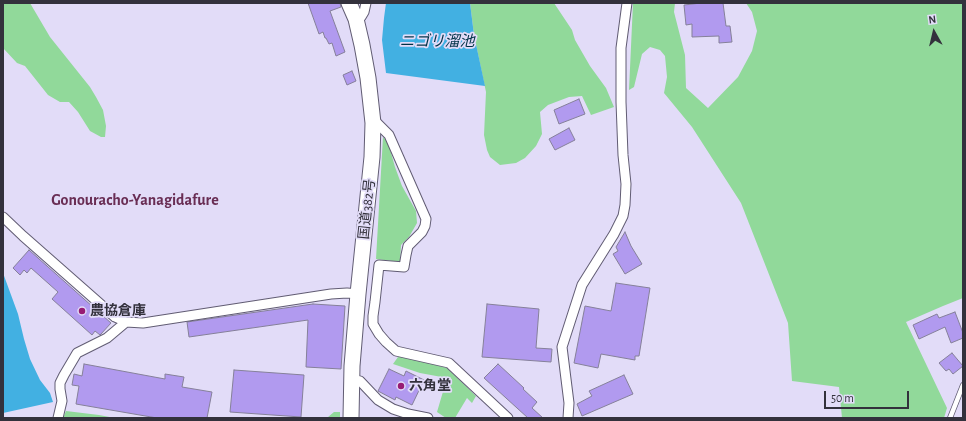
<!DOCTYPE html>
<html>
<head>
<meta charset="utf-8">
<style>
	body { margin:0 }
	#map { position:relative; width:966px; height:421px; overflow:hidden; background:#e2dcf8; font-family:"Alegreya Sans",sans-serif }
	canvas { display:block }
	.frame { position:absolute; inset:0; border:4px solid #33313c; pointer-events:none }
	.north { position:absolute; left:914px; top:12px; width:40px; height:40px; -webkit-text-stroke:3px #e2dcf8; paint-order:stroke; rotate:352deg; font-size:11px; font-weight:700; line-height:16px; text-align:center; color:#33313c }
	.north::after { content:''; display:block; margin:auto; width:14px; height:18px; background:#33313c; clip-path:polygon(50% 0,100% 100%,50% 72%,0 100%) }
	.scale { position:absolute; left:824px; top:391px; width:85px; height:18px; box-sizing:border-box; border:2px solid #33313c; border-top:0; padding-left:5px; font-size:12px; line-height:14px; white-space:nowrap; color:#33313c; -webkit-text-stroke:3px #e2dcf8; paint-order:stroke }
</style>
</head>
<body>
<div id="map">
<canvas width="966" height="421"></canvas>
<div class="frame"></div>
<div class="north">N</div>
<div class="scale">50 m</div>
</div>
<script>
const g = document.querySelector('canvas').getContext('2d');
g.lineJoin = 'round';
function fill(path, color) { g.fillStyle = color; g.fill(path, 'evenodd'); }
const toPath = rows => new Path2D(rows.map(r => 'M' + r).join(''));
function strokePath(path, color, width, dash) { g.strokeStyle = color; g.lineWidth = width; g.lineCap = dash ? 'butt' : 'round'; g.setLineDash(dash || []); g.stroke(path); }
function label(font, color, halo, rows, align = 'center') {
  g.font = font + ' "Alegreya Sans","Noto Sans JP",sans-serif'; g.lineWidth = 3.5; g.setLineDash([]); g.textBaseline = 'middle'; g.strokeStyle = halo; g.fillStyle = color; for (const [text, x, y, turn = 0] of rows) {
    g.save(); g.translate(x, y); g.rotate((+turn || 0) * Math.PI / 180); g.textAlign = isNaN(turn) ? turn : align; if (halo) g.strokeText(text, 0, 0); g.fillText(text, 0, 0); g.restore();
  }
}
fill(toPath([
	[3,3,30,3,50,37,90,87,96,97,103,110,106,126,105,137,101,137,90,131,78,112,69,102,60,102,48,95,25,66,17,63,3,48],
	[470,3,554,3,572,30,575,40,590,66,606,88,614,107,591,115,582,96,569,97,548,105,540,112,542,134,536,146,525,158,516,163,500,165,490,157,487,150,484,135,486,92,474,35],
	[633,3,675,3,674,12,685,55,686,88,708,108,738,77,752,51,757,31,752,12,746,3,963,3,963,298,943,306,906,322,947,408,944,418,842,418,839,387,792,381,788,323,741,203,692,127,664,93,667,77,665,56,660,50,650,47,642,54,634,87,629,90],
	[383,137,388,142,395,167,402,186,416,211,417,223,409,237,401,245,400,262,376,259],
	[398,357,407,357,447,368,476,396,472,403,467,398,455,418,446,418,437,412,447,378,420,373,393,364],
	[66,411,99,415,115,418,63,418],
	[334,412,340,412,340,418,314,418,328,417]
]), '#91d99a');
fill(toPath([
	[386,3,470,3,474,35,485,86,386,73,382,40,384,18],
	[3,273,18,314,24,339,30,359,40,380,50,393,53,402,3,413]
]), '#42b0e2');
const building = toPath([
	[308,3,340,3,341,7,330,11,345,52,336,56,332,43,329,44,326,38,325,38,323,32,319,34,308,3],
	[701,3,723,3,726,26,730,26,732,42,719,43,719,36,692,37,692,24,686,25,684,5,701,3],
	[352,71,356,81,347,85,343,75,352,71],
	[579,99,585,114,559,124,554,110,579,99],
	[569,128,575,140,555,150,549,139,569,128],
	[625,232,631,246,642,264,625,274,613,254,618,251,616,247,625,232],
	[29,250,111,323,101,334,100,335,95,331,92,335,52,299,58,292,31,268,27,273,24,270,20,275,13,268,29,250],
	[616,283,650,288,639,356,635,356,635,360,601,354,598,368,574,363,585,306,611,311,616,283],
	[313,304,345,306,341,369,306,367,308,320,189,337,187,322,313,304],
	[487,304,539,309,536,348,552,349,551,362,482,357,487,304],
	[955,312,963,333,963,338,951,343,945,327,919,339,913,325,937,314,939,318,955,312],
	[952,353,963,366,953,374,949,369,946,371,939,363,952,353],
	[84,364,165,379,165,374,184,377,182,387,212,392,207,418,157,418,76,404,79,386,72,385,74,374,82,376,84,364],
	[498,364,524,388,523,389,537,402,532,408,543,418,528,418,484,378,498,364],
	[389,369,404,376,406,371,424,380,412,405,396,397,395,400,378,391,389,369],
	[234,370,304,375,301,417,230,412,234,370],
	[624,375,633,394,582,416,577,404,592,396,589,391,624,375]
]);
fill(building, '#b19aef');
strokePath(building, '#858099', 1);
const service = toPath([
	[950,418,963,385]
]);
const minor = toPath([
	[356,19,361,17,364,12,366,3],
	[373,123,377,123,389,135,426,219,425,226,422,232,408,246,406,255,404,267,379,265,375,302,373,316,373,324,379,334,386,342,396,351,449,363,508,418],
	[3,217,23,236,115,317,126,322,143,323,331,294,347,293,358,294],
	[351,379,360,381,378,400,393,409,408,414,428,418],
	[58,418,62,401,60,389,60,383,64,375,77,353,107,338,126,322],
	[568,418,569,403,562,347,582,285,614,234,623,216,625,205,626,184,623,155,621,102,621,48,627,3]
]);
const trunk = toPath([
	[349,3,356,19,362,45,368,78,373,123,372,157,358,294,352,366,351,418]
]);
strokePath(service, '#615c73', 6);
strokePath(minor, '#615c73', 11);
strokePath(trunk, '#615c73', 17);
strokePath(service, '#fff', 4.5);
strokePath(minor, '#fff', 9);
strokePath(trunk, '#fff', 15);
for (const [x, y, r, color] of [
	[82,311,4,"#971b74"],
	[401,386,4,"#971b74"]
]) { const dot = new Path2D(); dot.arc(x, y, r, 0, 2 * Math.PI); g.fillStyle = color; g.fill(dot); strokePath(dot, '#e2dcf8', 1.5); }
label('14px', '#33313c', '#e2dcf8', [
	["国道382号",367,209,-84]
]);
label('bold 14px', '#33313c', '#e2dcf8', [
	["農協倉庫",90,311],
	["六角堂",409,386]
], 'left');
label('italic 15px', '#003146', '#e2dcf8', [
	["ニゴリ溜池",437,41]
]);
label('bold 16px', '#692d54', '#e2dcf8', [
	["Gonouracho-Yanagidafure",135,200]
]);
</script>
</body>
</html>
